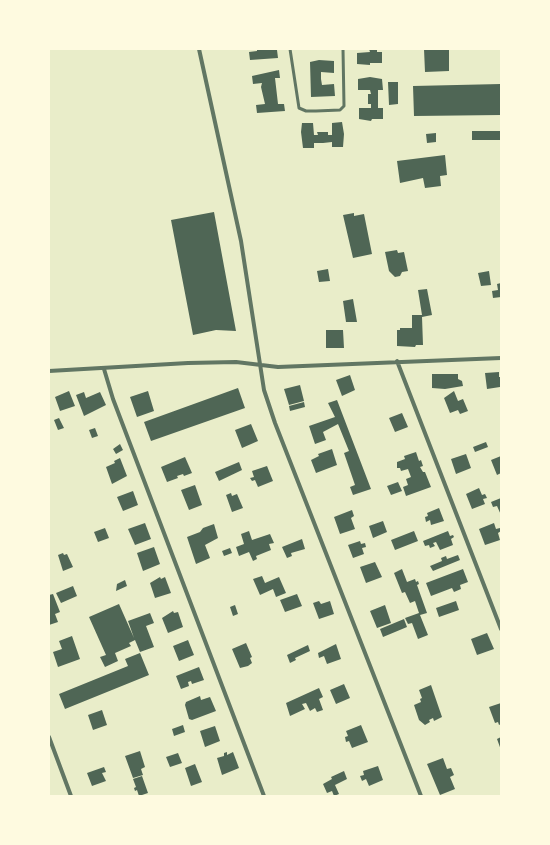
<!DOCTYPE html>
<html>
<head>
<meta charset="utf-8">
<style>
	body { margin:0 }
	#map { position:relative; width:550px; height:845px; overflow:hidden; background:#e9edc9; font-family:Cabin,sans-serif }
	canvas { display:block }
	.frame { position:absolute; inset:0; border:50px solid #fefae0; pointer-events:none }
</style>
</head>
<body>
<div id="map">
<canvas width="550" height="845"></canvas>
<div class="frame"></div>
</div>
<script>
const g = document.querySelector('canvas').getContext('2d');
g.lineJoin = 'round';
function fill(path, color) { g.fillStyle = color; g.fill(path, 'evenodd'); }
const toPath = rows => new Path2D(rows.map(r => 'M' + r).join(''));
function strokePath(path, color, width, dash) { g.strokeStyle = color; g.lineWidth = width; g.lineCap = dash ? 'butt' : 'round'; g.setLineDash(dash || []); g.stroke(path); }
fill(toPath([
	[257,49,277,50,278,58,250,60,249,52,257,51],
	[369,49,377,49,377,52,382,52,382,63,370,63,370,65,357,64,357,53,370,52],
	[424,49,449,49,449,71,425,72],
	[319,60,334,61,334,73,321,72,321,79,322,85,334,84,335,96,311,97,310,62],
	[279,70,280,78,275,78,278,104,284,104,285,111,257,113,256,105,265,104,261,87,262,83,253,84,252,76],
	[370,77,382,79,383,90,378,90,378,108,383,108,383,119,372,119,371,121,359,119,359,108,371,108,371,104,368,104,368,94,371,94,370,90,358,90,358,79],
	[388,82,398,82,398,104,389,105],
	[501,84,501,115,414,116,413,86],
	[342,122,344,134,343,147,332,147,332,142,323,143,314,143,314,148,303,148,301,132,302,123,313,123,314,135,318,135,317,132,328,132,328,135,332,135,332,123],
	[472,131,501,131,501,140,472,140],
	[436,133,436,142,427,143,426,134],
	[445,155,447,175,440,176,441,186,425,188,423,178,400,183,397,161],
	[214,212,236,331,216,330,193,335,171,220],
	[354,213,354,216,364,214,372,254,353,258,343,215],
	[397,250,398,253,404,252,408,271,402,272,400,276,395,277,389,271,385,252],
	[328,269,330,281,319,282,317,271],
	[489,271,491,285,481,286,478,273],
	[501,283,501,297,493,298,492,291,498,290,497,284],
	[427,289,432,315,422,317,423,345,416,345,415,347,397,346,397,330,400,330,400,328,412,328,412,315,422,315,418,290],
	[353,299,357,322,346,322,343,301],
	[326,330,343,330,344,348,326,348],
	[499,372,499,377,501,377,500,387,487,389,485,373],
	[432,374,458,374,458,379,462,381,463,386,445,389,432,388],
	[350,375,355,390,342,396,336,380],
	[300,385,304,401,289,405,284,389],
	[238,388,245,408,151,441,144,422],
	[69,391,75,406,60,411,55,397],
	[148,391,154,411,137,417,130,397],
	[454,391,458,401,463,399,468,411,460,414,458,410,450,413,444,398],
	[84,392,86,398,100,392,106,405,84,416,76,395],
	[337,400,371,489,353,495,350,487,355,485,344,453,349,451,338,424,323,432,326,440,315,444,309,426,335,417,328,403],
	[304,402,305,407,290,411,289,406],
	[402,413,408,427,395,432,389,418],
	[59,418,64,428,58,430,54,420],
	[251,424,258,441,242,448,235,430],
	[95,428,98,436,92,438,89,430],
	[486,442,488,447,475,452,473,447],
	[120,444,123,450,116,454,113,449],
	[332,449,337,465,316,473,311,460,319,456,318,454],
	[416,452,419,461,421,460,423,466,420,467,423,472,425,472,431,487,406,496,403,487,408,485,406,479,411,477,408,469,401,471,400,468,397,468,397,462,405,459,404,456],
	[466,454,471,468,456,474,451,459],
	[501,456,501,473,497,475,491,460],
	[185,457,192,473,184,476,183,474,177,476,178,478,167,482,161,467],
	[120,458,127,476,112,484,106,467,115,463,114,461],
	[239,462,242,470,219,481,215,472],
	[267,466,273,481,258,487,255,480,252,481,250,478,254,477,252,471],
	[398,482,402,491,391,495,387,486],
	[195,485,202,505,189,510,181,490],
	[479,488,482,495,485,494,487,498,483,499,485,504,472,509,466,494],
	[133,491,138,505,123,511,117,497],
	[231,493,232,496,237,494,243,508,232,512,226,495],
	[501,498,501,515,497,506,493,507,491,502],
	[439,508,444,521,431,525,430,520,426,522,425,517,428,516,427,513],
	[352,510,354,516,351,518,355,529,340,534,334,517],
	[383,521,387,532,373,538,369,526],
	[145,523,151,539,135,545,128,529],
	[494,523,496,529,500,528,501,531,498,533,500,540,485,545,479,529],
	[214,524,218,538,205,545,210,558,196,564,187,537,200,532,203,528],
	[105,528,109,538,98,542,94,532],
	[249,531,252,540,270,534,274,543,269,544,271,550,256,556,257,559,253,561,249,552,239,556,236,547,244,544,241,534],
	[414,531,418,541,395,550,391,540],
	[448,531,450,536,453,535,454,537,451,539,453,545,440,550,436,542,433,543,435,546,430,548,429,545,425,546,423,541],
	[302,539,305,549,291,553,292,556,287,558,282,547],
	[360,541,361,544,365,543,366,547,362,548,364,554,353,558,348,545],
	[154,547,160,564,143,571,137,553],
	[230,548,232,553,224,556,222,551],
	[63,553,64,555,67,554,73,567,63,571,58,555],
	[458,555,460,560,433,571,430,566,442,561,441,558,446,556,447,559],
	[375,562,382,577,366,583,360,567],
	[402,569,407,582,415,579,416,582,418,581,419,584,417,585,427,613,420,615,428,635,418,639,412,623,408,624,405,618,419,613,415,601,410,603,405,592,402,593,394,573],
	[463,569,468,582,460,585,461,589,454,592,452,588,431,596,426,583],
	[262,576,265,583,279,577,286,593,276,597,273,589,260,595,253,579],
	[160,577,161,579,165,577,171,593,155,598,150,583],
	[125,580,127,586,116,591,117,584],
	[73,586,77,596,61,603,56,593],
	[53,594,60,612,55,614,58,622,49,625,49,595],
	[297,594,302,606,285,612,280,600],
	[319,601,321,604,330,601,334,614,319,619,313,603],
	[456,601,459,610,439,617,436,608],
	[119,604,134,638,128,621,150,613,154,623,146,626,154,647,140,652,135,640,129,643,131,646,115,653,118,661,105,667,100,657,106,655,89,617],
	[235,605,238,614,233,616,230,607],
	[385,605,391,623,377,628,370,611],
	[173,611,174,613,178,612,183,627,168,633,162,618],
	[404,619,407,627,383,637,380,629],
	[487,633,494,649,477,655,471,639],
	[72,636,80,659,58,667,53,652,62,649,59,641],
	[188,640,194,655,179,661,173,646],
	[246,643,252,657,250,658,252,663,248,666,240,668,232,649],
	[336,644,341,659,327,664,324,656,319,658,318,653],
	[308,645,310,651,295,658,296,660,290,663,287,655],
	[140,653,149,675,65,709,59,694,128,666,125,659],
	[199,667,204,680,192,684,191,681,188,682,189,686,181,689,176,676],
	[344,684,350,698,336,704,330,690],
	[431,685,442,717,434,721,433,718,429,720,430,722,425,725,419,720,414,705,421,702,420,699,422,698,419,690],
	[319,688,323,697,319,699,323,710,317,712,315,708,310,711,306,703,302,704,305,709,290,716,286,703],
	[200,696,201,700,210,697,216,711,192,720,189,719,185,705,186,702],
	[501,703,501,724,499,725,498,722,495,723,489,707],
	[102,710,107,725,93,730,88,715],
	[183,725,185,732,174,736,172,729],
	[361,725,368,742,352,748,349,741,346,742,345,737,348,736,346,731],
	[215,726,220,741,205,747,200,731],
	[501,737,501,750,497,739],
	[140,751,145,767,141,769,143,775,133,778,125,756],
	[227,752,227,755,233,752,239,768,222,775,217,758,224,756,224,753],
	[178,753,182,763,170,767,166,757],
	[443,758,447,769,451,768,454,775,450,777,455,789,440,795,427,764],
	[195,764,202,782,191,786,185,768],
	[378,766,383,780,369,786,366,779,362,781,360,776,364,775,363,771],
	[104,767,106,772,102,773,106,781,92,786,87,773],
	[344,771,347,779,335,785,339,794,334,796,332,791,327,793,323,784,332,779,331,777],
	[142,776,148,793,139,796,137,790,135,791,134,788,136,787,133,779]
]), '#4f6655');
strokePath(toPath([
	[290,49,299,108,306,111,316,111,340,110,344,106,343,49]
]), '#617663', 3);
strokePath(toPath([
	[199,49,241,241,264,390,275,423,421,796],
	[397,361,501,629],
	[104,369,113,399,264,796],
	[49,371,188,363,236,362,278,367,501,358],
	[49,737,71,796]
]), '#617663', 4);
</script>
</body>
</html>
